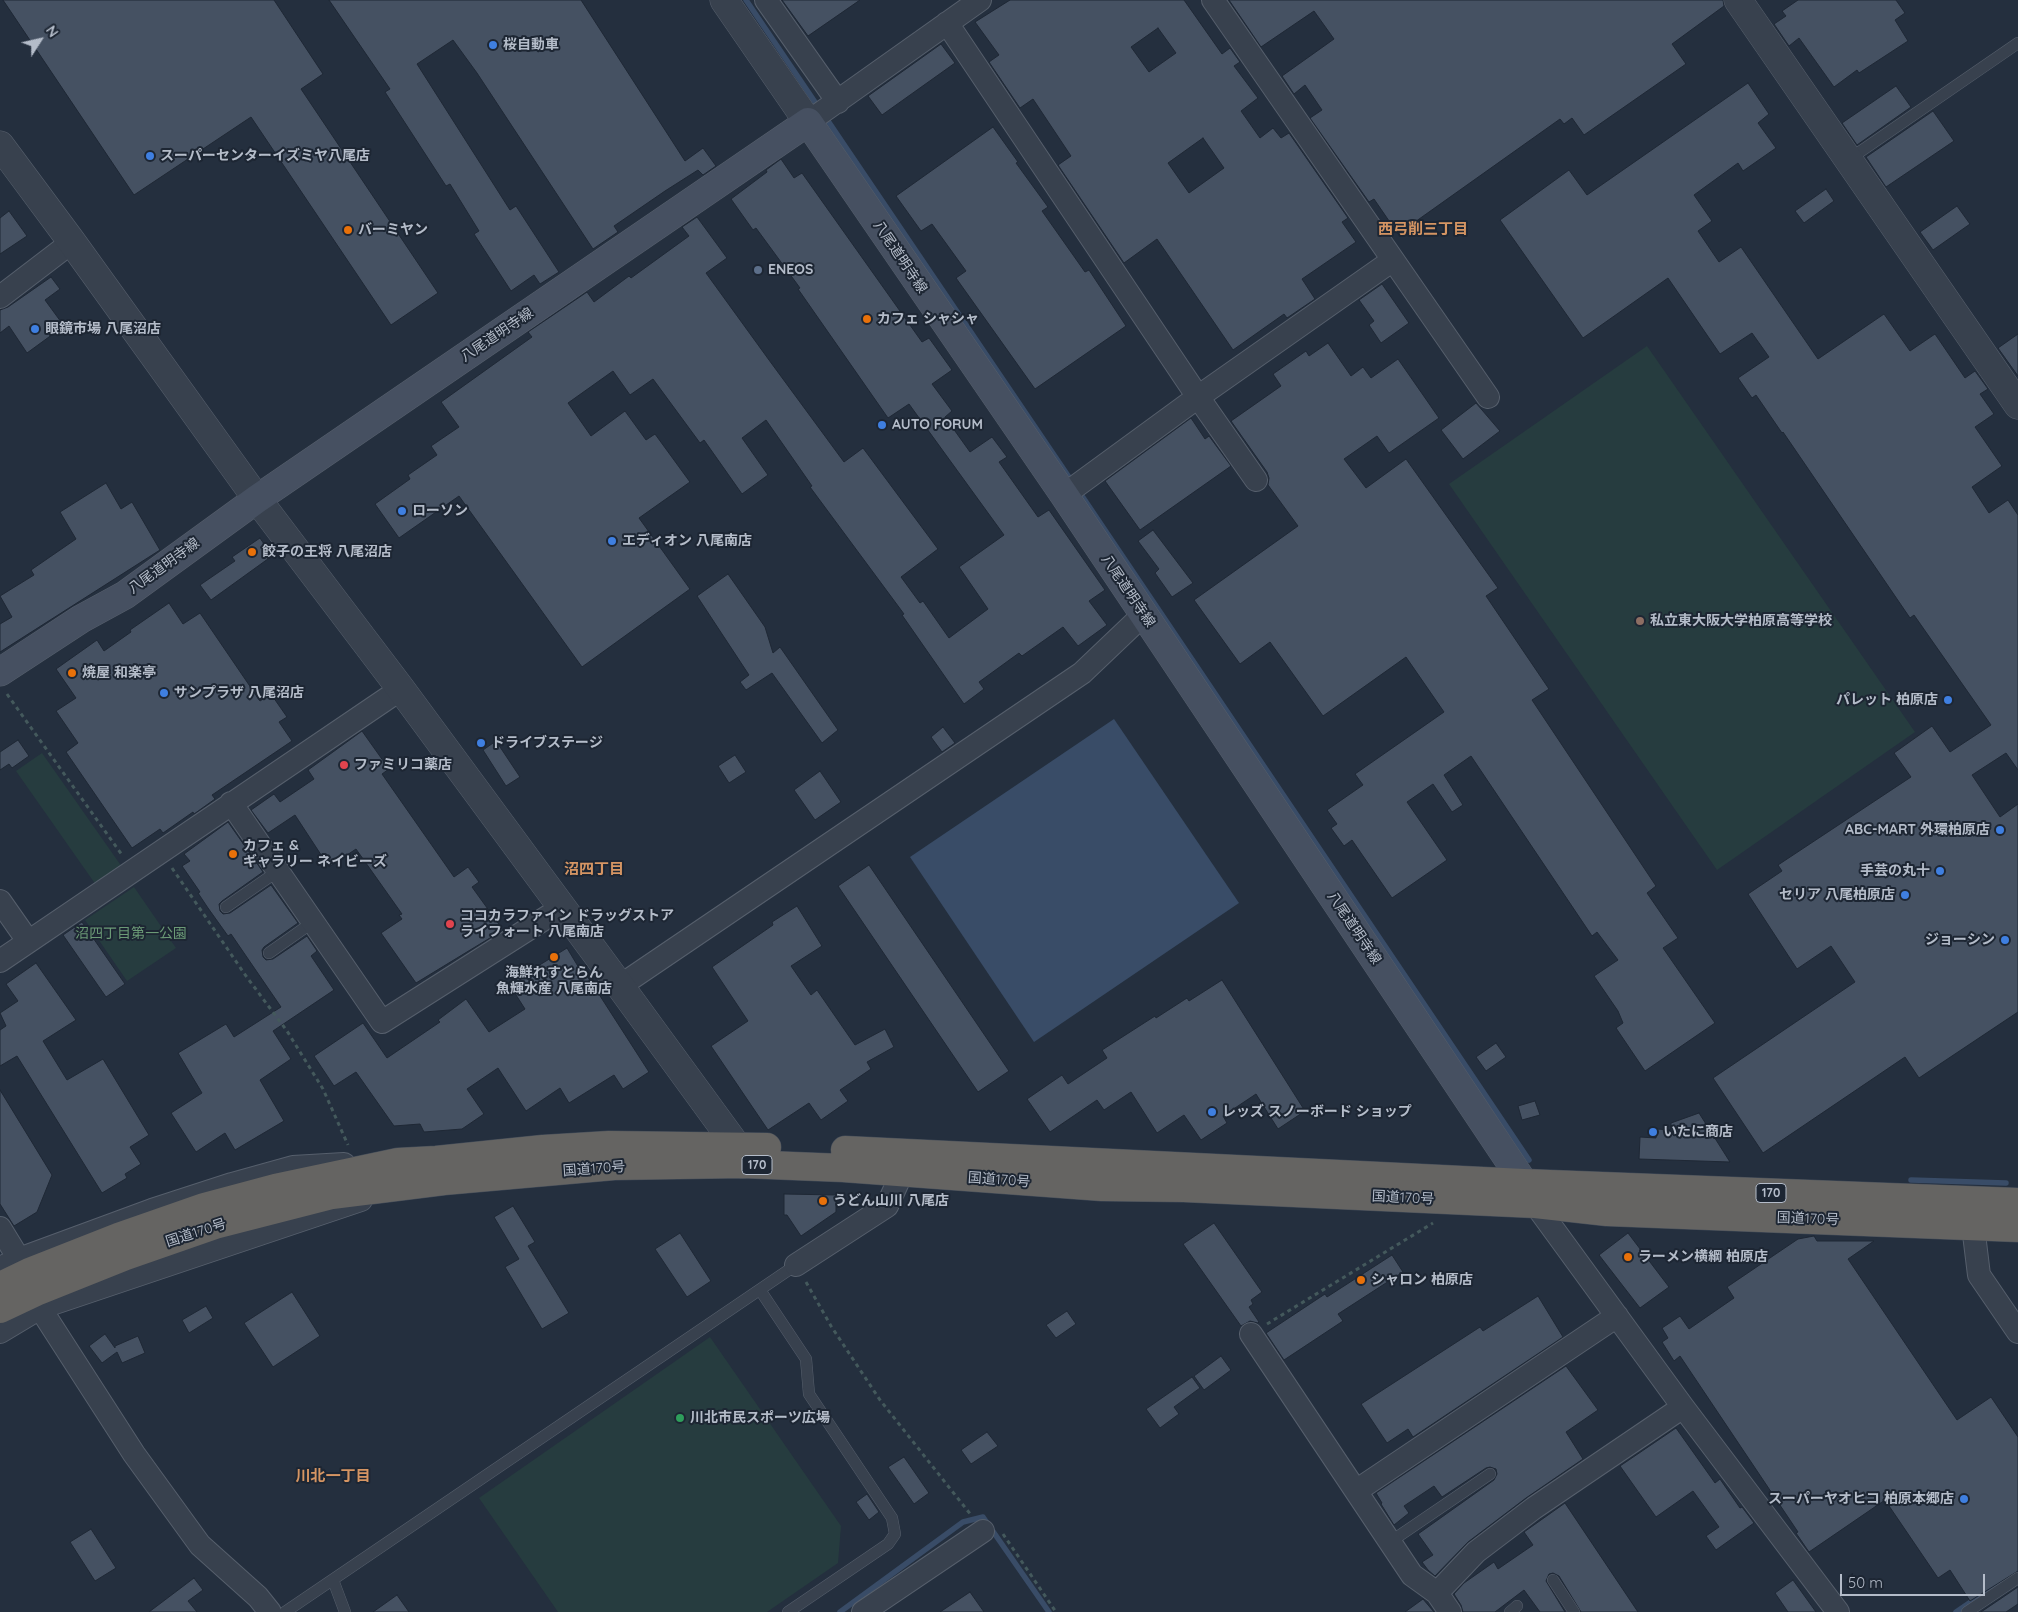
<!DOCTYPE html>
<html>
<head>
<meta charset="utf-8">
<style>
	body { margin:0 }
	#map { position:relative; width:2018px; height:1612px; overflow:hidden; background:#242f3e; font-family:Quicksand,sans-serif }
	canvas { display:block }
	.north { position:absolute; left:15px; top:15px; width:50px; height:50px; -webkit-text-stroke:4px #1d2633; paint-order:stroke; rotate:55deg; font-size:14px; font-weight:700; line-height:20px; text-align:center; color:#b4bcc9 }
	.north::after { content:''; display:block; margin:auto; width:18px; height:22px; background:#b4bcc9; clip-path:polygon(50% 0,100% 100%,50% 72%,0 100%) }
	.scale { position:absolute; left:1840px; top:1574px; width:145px; height:22px; box-sizing:border-box; border:2px solid #b4bcc9; border-top:0; padding-left:6px; font-size:15px; line-height:18px; white-space:nowrap; color:#b4bcc9; -webkit-text-stroke:4px #1d2633; paint-order:stroke }
</style>
</head>
<body>
<div id="map">
<canvas width="2018" height="1612"></canvas>
<div class="north">N</div>
<div class="scale">50 m</div>
</div>
<script>
const g = document.querySelector('canvas').getContext('2d');
g.lineJoin = 'round';
function fill(path, color) { g.fillStyle = color; g.fill(path, 'evenodd'); }
const toPath = rows => new Path2D(rows.map(r => 'M' + r).join(''));
function strokePath(path, color, width, dash) { g.strokeStyle = color; g.lineWidth = width; g.lineCap = dash ? 'butt' : 'round'; g.setLineDash(dash || []); g.stroke(path); }
function label(font, color, halo, rows, align = 'center') {
  g.font = font + ' Quicksand,"Noto Sans JP",sans-serif'; g.lineWidth = 4; g.setLineDash([]); g.textBaseline = 'middle'; g.strokeStyle = halo; g.fillStyle = color; for (const [text, x, y, turn = 0] of rows) {
    g.save(); g.translate(x, y); g.rotate((+turn || 0) * Math.PI / 180); g.textAlign = isNaN(turn) ? turn : align; if (halo) g.strokeText(text, 0, 0); g.fillText(text, 0, 0); g.restore();
  }
}
fill(toPath([
	[1647,346,1915,732,1717,870,1449,484],
	[42,753,122,867,96,885,16,771],
	[134,887,176,948,127,981,85,920],
	[710,1337,841,1526,838,1563,767,1612,558,1612,479,1498]
]), '#263c3f');
fill(toPath([
	[1114,719,1239,903,1034,1042,910,857]
]), '#394c67');
strokePath(toPath([
	[746,0,819,108],
	[824,115,1073,483],
	[1078,490,1529,1160],
	[1911,1180,2006,1183],
	[840,1612,963,1522,983,1517,1049,1612],
	[1956,1612,2000,1582]
]), '#394c67', 5.5);
const building = toPath([
	[3,0,274,0,323,74,301,89,438,293,391,325,251,117,134,195,3,0],
	[329,0,581,0,685,161,703,148,716,166,703,175,698,170,665,191,614,226,618,232,593,249,477,73,453,40,417,64,510,210,516,206,559,272,540,284,534,275,511,291,474,234,479,231,450,184,446,186,385,92,390,89,329,0],
	[782,0,860,0,808,36,782,0],
	[1010,0,1184,0,1222,54,1230,48,1240,62,1234,66,1258,98,1241,111,1260,138,1273,128,1281,138,1289,133,1348,218,1342,222,1356,242,1302,279,1315,299,1287,318,1284,314,1233,350,1157,239,1124,263,1058,165,1071,156,1033,99,1020,108,989,62,999,55,975,22,1010,0],
	[1158,28,1176,53,1149,72,1131,47,1158,28],
	[1203,138,1224,168,1189,193,1168,163,1203,138],
	[1229,0,1723,0,1724,6,1672,44,1686,64,1584,135,1572,118,1564,124,1560,119,1398,234,1374,199,1369,202,1310,118,1322,110,1305,85,1294,94,1282,76,1334,39,1314,11,1261,47,1229,0],
	[1798,0,1896,0,1905,13,1895,20,1908,41,1859,73,1857,70,1834,87,1799,38,1789,46,1774,24,1786,16,1782,11,1798,0],
	[941,44,955,63,882,115,868,96,941,44],
	[1748,83,1769,114,1758,123,1776,148,1743,171,1738,163,1694,195,1712,221,1698,231,1719,262,1741,247,1818,359,1884,314,1910,351,1935,334,1965,378,1975,371,1988,389,1980,394,1994,414,1975,427,2002,466,1972,487,1989,513,2008,500,2018,515,2018,770,2006,753,1972,775,2000,817,2018,804,2018,1012,1919,1078,1905,1057,1763,1153,1713,1078,1855,982,1831,946,1797,969,1748,894,1782,871,1778,865,1911,777,1894,753,1932,726,1950,752,1991,725,1914,615,1910,618,1783,432,1782,433,1756,395,1752,398,1738,378,1769,357,1752,333,1720,354,1668,278,1583,338,1500,220,1569,170,1587,195,1748,83],
	[1896,86,1911,107,1857,145,1842,123,1896,86],
	[1933,111,1954,141,1886,187,1866,157,1933,111],
	[993,127,1018,162,1016,163,1048,207,1042,211,1085,272,1089,270,1126,326,1035,389,956,278,966,271,932,224,921,231,896,196,993,127],
	[781,159,794,178,802,173,922,342,929,338,952,370,932,384,952,411,945,417,970,452,992,437,1007,457,999,462,1038,517,1049,510,1105,590,1089,601,1107,625,1078,646,1063,627,1022,656,1019,653,979,682,984,689,964,704,902,615,904,614,810,487,812,486,766,420,742,438,768,475,742,494,704,440,700,443,653,379,630,395,613,371,568,403,591,436,625,411,646,440,655,434,690,482,639,518,690,589,582,667,459,496,399,538,375,504,410,479,408,475,437,455,431,446,459,427,441,402,532,337,528,332,587,292,594,302,629,276,631,278,689,236,682,227,697,217,727,258,706,273,769,360,844,462,863,448,938,549,901,577,920,603,923,601,949,638,988,609,959,567,1004,535,909,404,888,418,798,289,800,288,756,228,753,230,731,199,767,172,766,170,781,159],
	[1826,189,1834,201,1804,223,1795,211,1826,189],
	[1957,206,1970,224,1933,250,1920,232,1957,206],
	[9,211,27,236,0,254,0,218,9,211],
	[51,277,60,289,45,300,64,326,27,353,9,326,0,333,0,310,8,307,51,277],
	[1382,284,1409,323,1381,343,1369,325,1374,321,1359,300,1382,284],
	[2018,334,2018,376,1998,348,2018,334],
	[1328,343,1351,376,1363,367,1371,378,1398,359,1439,418,1389,453,1377,436,1344,459,1366,488,1406,459,1498,588,1486,596,1549,689,1532,700,1656,886,1647,893,1678,938,1663,948,1715,1023,1645,1071,1616,1028,1623,1023,1618,1011,1594,976,1618,960,1597,932,1592,936,1471,756,1444,775,1463,805,1452,812,1433,784,1407,802,1447,860,1392,898,1352,840,1344,846,1331,828,1337,824,1327,810,1363,785,1355,774,1444,712,1406,657,1323,716,1270,642,1240,664,1194,600,1298,526,1268,485,1269,478,1267,472,1231,421,1281,386,1273,374,1306,351,1309,356,1328,343],
	[1476,403,1500,431,1463,459,1441,430,1476,403],
	[1191,418,1205,439,1209,436,1231,466,1140,530,1105,481,1191,418],
	[106,483,121,509,132,502,160,550,0,652,0,624,12,617,0,596,34,575,31,570,76,539,60,512,106,483],
	[1153,530,1193,583,1172,597,1155,573,1159,569,1138,541,1153,530],
	[260,538,272,556,211,600,200,585,235,561,232,557,260,538],
	[728,574,765,627,773,653,780,647,838,730,822,743,772,673,746,690,740,682,749,675,697,596,728,574],
	[169,603,183,624,200,613,260,701,271,694,287,717,279,722,292,741,212,795,215,799,194,814,193,812,163,833,160,829,132,848,66,752,78,743,56,711,76,698,56,669,97,640,104,651,131,632,130,630,169,603],
	[943,727,955,743,942,752,931,737,943,727],
	[362,731,389,769,382,774,454,877,468,867,479,882,472,887,503,930,416,983,381,933,402,919,399,915,402,914,356,849,329,867,295,815,268,833,251,810,274,794,280,802,314,779,308,770,362,731],
	[18,740,29,756,12,768,9,764,0,770,0,752,18,740],
	[496,741,520,777,506,786,483,750,496,741],
	[735,755,746,772,729,783,718,766,735,755],
	[820,771,841,802,815,820,794,790,820,771],
	[228,822,263,872,222,901,219,904,220,911,223,914,230,913,271,885,298,923,264,947,262,950,263,957,266,960,273,959,307,936,317,951,311,956,334,990,273,1031,291,1059,260,1080,284,1121,235,1150,225,1133,196,1152,171,1113,202,1093,178,1053,226,1024,234,1037,281,1007,231,934,228,936,208,908,198,893,200,892,182,866,190,861,184,854,228,822],
	[869,865,1009,1071,978,1092,838,886,869,865],
	[797,906,822,946,791,966,811,995,817,990,855,1045,885,1029,894,1047,867,1062,871,1069,840,1090,848,1101,821,1120,809,1103,768,1130,711,1046,748,1021,712,967,773,925,772,922,797,906],
	[82,922,125,984,106,997,63,935,82,922],
	[567,948,582,973,584,971,649,1072,623,1089,614,1075,569,1103,560,1088,526,1111,498,1068,467,1089,484,1114,462,1129,424,1132,420,1124,394,1126,356,1072,334,1086,314,1056,363,1023,387,1058,440,1022,438,1020,466,999,489,1032,525,1009,509,984,567,948],
	[36,963,76,1020,43,1041,67,1080,103,1059,149,1135,130,1147,141,1164,125,1174,127,1178,102,1193,17,1056,0,1066,0,1030,6,1026,0,1013,18,1001,6,984,36,963],
	[1222,980,1305,1111,1278,1129,1256,1094,1223,1116,1227,1123,1201,1140,1184,1115,1157,1133,1131,1092,1104,1110,1097,1100,1050,1132,1027,1099,1062,1075,1068,1084,1107,1058,1102,1050,1155,1016,1156,1018,1187,998,1189,1001,1222,980],
	[1496,1043,1506,1057,1486,1071,1476,1057,1496,1043],
	[0,1090,52,1175,37,1212,14,1226,0,1204,0,1090],
	[1535,1101,1540,1115,1522,1120,1518,1106,1535,1101],
	[1699,1113,1730,1162,1639,1159,1640,1137,1656,1138,1657,1129,1671,1130,1671,1123,1699,1113],
	[784,1194,836,1195,836,1212,801,1236,787,1215,784,1215,784,1194],
	[513,1206,535,1242,528,1246,569,1313,542,1329,505,1267,519,1259,494,1217,513,1206],
	[1214,1223,1262,1292,1251,1300,1253,1304,1249,1307,1259,1322,1258,1323,1250,1321,1241,1326,1183,1244,1214,1223],
	[680,1233,711,1281,687,1297,655,1249,680,1233],
	[1628,1233,1669,1287,1640,1308,1599,1255,1628,1233],
	[1814,1236,1817,1241,1874,1241,1848,1259,1957,1420,1991,1397,2018,1437,2018,1571,1970,1601,1950,1570,1938,1578,1885,1500,1809,1552,1796,1533,1798,1532,1680,1356,1674,1361,1662,1342,1668,1338,1662,1328,1680,1316,1689,1329,1734,1298,1727,1287,1798,1239,1814,1236],
	[1392,1255,1403,1272,1338,1314,1343,1321,1284,1360,1266,1333,1325,1294,1327,1297,1392,1255],
	[292,1292,320,1336,273,1367,244,1323,292,1292],
	[1538,1296,1563,1337,1413,1437,1408,1429,1387,1443,1361,1404,1480,1327,1483,1331,1538,1296],
	[206,1306,213,1318,189,1333,182,1320,206,1306],
	[1067,1311,1076,1324,1056,1338,1046,1325,1067,1311],
	[105,1334,115,1348,115,1346,138,1336,145,1353,122,1363,117,1352,102,1363,89,1346,105,1334],
	[1221,1356,1231,1370,1204,1390,1194,1376,1221,1356],
	[1566,1366,1598,1410,1566,1432,1583,1459,1526,1498,1468,1542,1435,1576,1428,1570,1422,1562,1433,1555,1418,1534,1494,1480,1497,1474,1496,1469,1490,1467,1486,1468,1442,1497,1434,1486,1404,1506,1409,1513,1394,1525,1381,1504,1382,1503,1376,1493,1566,1366],
	[1192,1377,1200,1388,1174,1407,1179,1414,1160,1428,1146,1409,1192,1377],
	[1676,1428,1715,1483,1720,1479,1740,1508,1742,1507,1754,1523,1716,1550,1706,1536,1719,1527,1693,1491,1656,1517,1620,1466,1676,1428],
	[987,1432,998,1446,971,1464,961,1450,987,1432],
	[904,1457,929,1493,914,1504,888,1467,904,1457],
	[867,1494,879,1512,869,1520,856,1502,867,1494],
	[1565,1503,1638,1612,1581,1612,1559,1576,1553,1573,1549,1574,1546,1581,1565,1612,1540,1612,1524,1590,1495,1612,1463,1612,1461,1605,1454,1594,1464,1583,1494,1562,1498,1569,1533,1545,1524,1532,1565,1503],
	[91,1529,116,1568,95,1581,70,1542,91,1529],
	[194,1578,203,1590,188,1601,197,1612,149,1612,194,1578],
	[1793,1580,1816,1612,1788,1612,1775,1593,1793,1580],
	[2018,1587,2018,1604,2006,1612,1981,1612,2018,1587],
	[970,1592,984,1612,940,1612,970,1592],
	[397,1595,409,1612,373,1612,397,1595],
	[1423,1599,1434,1612,1405,1612,1423,1599]
]);
fill(building, '#455162');
strokePath(building, '#1f2835', 1);
const service = toPath([
	[1848,160,2018,43],
	[226,907,278,871],
	[269,953,313,922],
	[760,1290,806,1359,809,1394,892,1518,895,1534,888,1544,788,1612],
	[1390,1542,1490,1474],
	[333,1580,345,1612],
	[1553,1580,1574,1612],
	[285,1612,796,1265],
	[1510,1612,1517,1606],
	[1967,1612,2018,1578]
]);
const minor = toPath([
	[766,0,838,102],
	[1213,0,1488,397],
	[947,23,1198,397,1256,480],
	[808,122,980,0],
	[0,297,72,242],
	[1064,495,1198,397,1393,260],
	[231,803,382,1022,563,907],
	[0,901,28,941],
	[0,961,401,689],
	[620,986,1082,673,1144,614],
	[1535,1204,1683,1407,1838,1612],
	[1973,1226,1979,1275,2018,1332],
	[0,1228,19,1259],
	[796,1265,887,1206,902,1173],
	[0,1268,19,1259,152,1210,232,1184,293,1167,344,1164],
	[40,1308,134,1454,200,1545,258,1597,270,1612],
	[0,1332,40,1308,361,1200],
	[1251,1334,1412,1575,1437,1593,1450,1612],
	[1356,1491,1617,1316],
	[1437,1593,1476,1552,1534,1508,1683,1407],
	[863,1612,983,1531]
]);
const tertiary = toPath([
	[724,0,808,122],
	[1738,0,2018,405],
	[0,145,72,242,257,499,401,689,620,986,736,1145,743,1164]
]);
const secondary = toPath([
	[0,672,81,619,125,595,257,499,808,122,1064,495,1524,1183,1533,1202]
]);
const trunk = toPath([
	[845,1150,1524,1183,2018,1202],
	[0,1286,29,1272,118,1237,204,1207,275,1188,398,1162,436,1160,543,1149,609,1145,767,1147],
	[0,1309,36,1292,126,1256,215,1225,332,1195,444,1181,614,1166,743,1164,843,1168,1102,1187,1184,1188,1535,1204,1607,1212,2018,1228]
]);
strokePath(service, '#565f6c', 12);
strokePath(minor, '#565f6c', 24);
strokePath(tertiary, '#565f6c', 29);
strokePath(secondary, '#565f6c', 29);
strokePath(trunk, '#434c59', 29);
strokePath(toPath([
	[7,694,122,855],
	[172,868,246,976,287,1031,323,1089,348,1145],
	[806,1282,831,1326,880,1400,971,1515],
	[1267,1324,1433,1223],
	[1003,1534,1056,1612]
]), '#44595c', 3, [4, 4]);
strokePath(service, '#38414e', 11);
strokePath(minor, '#38414e', 22);
strokePath(tertiary, '#38414e', 28);
strokePath(secondary, '#465061', 28);
strokePath(trunk, '#656462', 28);
for (const [x, y, r, color] of [
	[493,45,5,"#3f7fe0"],
	[150,156,5,"#3f7fe0"],
	[348,230,5,"#e8710a"],
	[758,270,5,"#5c6f8a"],
	[867,319,5,"#e8710a"],
	[35,329,5,"#3f7fe0"],
	[882,425,5,"#3f7fe0"],
	[402,511,5,"#3f7fe0"],
	[612,541,5,"#3f7fe0"],
	[252,552,5,"#e8710a"],
	[1640,621,5,"#8d6e63"],
	[72,673,5,"#e8710a"],
	[164,693,5,"#3f7fe0"],
	[1948,700,5,"#3f7fe0"],
	[481,743,5,"#3f7fe0"],
	[344,765,5,"#e0444e"],
	[2000,830,5,"#3f7fe0"],
	[233,854,5,"#e8710a"],
	[1940,871,5,"#3f7fe0"],
	[1905,895,5,"#3f7fe0"],
	[450,924,5,"#e0444e"],
	[2005,940,5,"#3f7fe0"],
	[554,957,5,"#e8710a"],
	[1212,1112,5,"#3f7fe0"],
	[1653,1132,5,"#3f7fe0"],
	[823,1201,5,"#e8710a"],
	[1628,1257,5,"#e8710a"],
	[1361,1280,5,"#e8710a"],
	[680,1418,5,"#2e9e5b"],
	[1964,1499,5,"#3f7fe0"]
]) { const dot = new Path2D(); dot.arc(x, y, r, 0, 2 * Math.PI); g.fillStyle = color; g.fill(dot); strokePath(dot, '#1d2633', 2); }
for (const [x, y, w] of [
	[757,1165,30],
	[1771,1193,30]
]) { const box = new Path2D(); box.roundRect(x - w / 2, y - 9.5, w, 19, 4); g.fillStyle = '#1d2633'; g.fill(box); strokePath(box, '#b4bcc9', 1); }
label('bold 12px', '#b4bcc9', null, [
	["170",757,1165],
	["170",1771,1193]
]);
label('bold 14px', '#b4bcc9', '#1d2633', [
	["桜自動車",503,45],
	["スーパーセンターイズミヤ八尾店",160,156],
	["バーミヤン",358,230],
	["ENEOS",768,270],
	["カフェ シャシャ",877,319],
	["眼鏡市場 八尾沼店",45,329],
	["AUTO FORUM",892,425],
	["ローソン",412,511],
	["エディオン 八尾南店",622,541],
	["餃子の王将 八尾沼店",262,552],
	["私立東大阪大学柏原高等学校",1650,621],
	["焼屋 和楽亭",82,673],
	["サンプラザ 八尾沼店",174,693],
	["パレット 柏原店",1938,700,"right"],
	["ドライブステージ",491,743],
	["ファミリコ薬店",354,765],
	["ABC-MART 外環柏原店",1990,830,"right"],
	["カフェ &",243,846],
	["ギャラリー ネイビーズ",243,862],
	["手芸の丸十",1930,871,"right"],
	["セリア 八尾柏原店",1895,895,"right"],
	["ココカラファイン ドラッグストア",460,916],
	["ライフォート 八尾南店",460,932],
	["ジョーシン",1995,940,"right"],
	["海鮮れすとらん",554,973,"center"],
	["魚輝水産 八尾南店",554,989,"center"],
	["レッズ スノーボード ショップ",1222,1112],
	["いたに商店",1663,1132],
	["うどん山川 八尾店",833,1201],
	["ラーメン横綱 柏原店",1638,1257],
	["シャロン 柏原店",1371,1280],
	["川北市民スポーツ広場",690,1418],
	["スーパーヤオヒコ 柏原本郷店",1954,1499,"right"]
], 'left');
label('14px', '#b4bcc9', '#1d2633', [
	["八尾道明寺線",900,257,56],
	["八尾道明寺線",497,335,-34],
	["八尾道明寺線",164,566,-36],
	["八尾道明寺線",1128,591,56],
	["八尾道明寺線",1354,928,56],
	["国道170号",594,1169,-4],
	["国道170号",999,1180,4],
	["国道170号",1403,1198,3],
	["国道170号",1808,1219,2],
	["国道170号",196,1233,-18]
]);
label('14px', '#6b9a76', '#1d2633', [
	["沼四丁目第一公園",131,934]
]);
label('bold 15px', '#d59563', '#1d2633', [
	["西弓削三丁目",1423,229],
	["沼四丁目",594,869],
	["川北一丁目",333,1476]
]);
</script>
</body>
</html>
